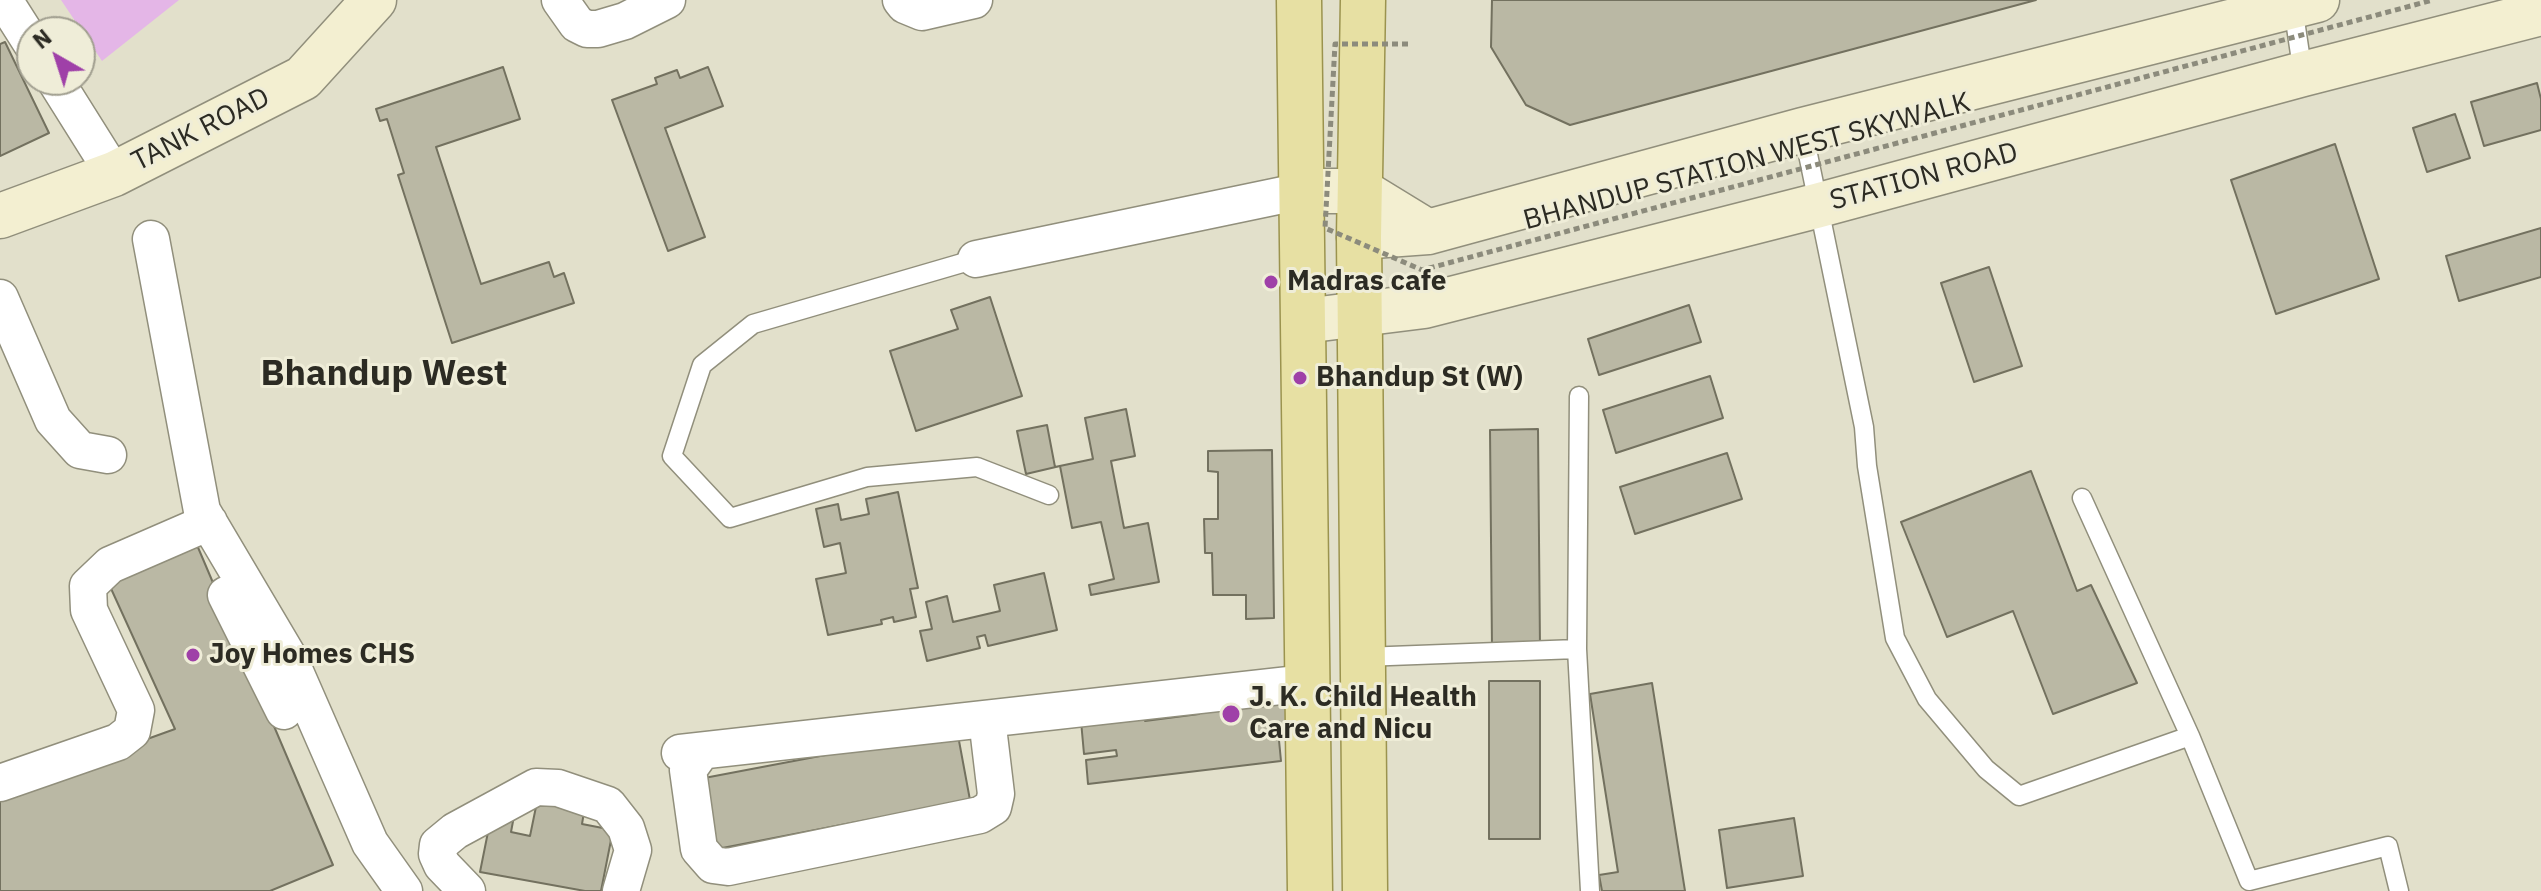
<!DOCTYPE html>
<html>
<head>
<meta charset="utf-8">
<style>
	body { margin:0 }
	#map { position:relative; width:2541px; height:891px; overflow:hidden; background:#e2e0cb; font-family:"IBM Plex Sans",sans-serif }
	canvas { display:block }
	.north { position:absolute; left:16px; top:16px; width:80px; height:80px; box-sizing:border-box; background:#efedd8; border:2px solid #a19f90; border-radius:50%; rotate:321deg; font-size:22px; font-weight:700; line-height:32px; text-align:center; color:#2c2b23 }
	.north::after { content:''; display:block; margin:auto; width:28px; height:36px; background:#9f40a8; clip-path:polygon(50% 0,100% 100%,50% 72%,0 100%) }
</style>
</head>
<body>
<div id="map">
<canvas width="2541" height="891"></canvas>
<div class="north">N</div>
</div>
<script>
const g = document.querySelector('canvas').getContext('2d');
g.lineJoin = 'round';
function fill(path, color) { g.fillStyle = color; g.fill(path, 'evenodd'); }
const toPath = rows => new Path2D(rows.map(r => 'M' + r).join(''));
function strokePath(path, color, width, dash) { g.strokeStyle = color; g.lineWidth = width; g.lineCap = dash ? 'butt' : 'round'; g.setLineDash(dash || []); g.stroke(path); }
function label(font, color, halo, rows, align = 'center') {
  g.font = font + ' "IBM Plex Sans",sans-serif'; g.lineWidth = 6; g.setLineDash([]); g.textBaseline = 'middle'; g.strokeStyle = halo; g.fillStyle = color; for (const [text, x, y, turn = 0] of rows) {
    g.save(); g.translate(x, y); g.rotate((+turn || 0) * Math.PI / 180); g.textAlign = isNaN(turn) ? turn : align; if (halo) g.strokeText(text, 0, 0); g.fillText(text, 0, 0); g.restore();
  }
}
fill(toPath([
	[61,0,179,0,102,61]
]), '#e4b6e7');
const building = toPath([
	[1492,0,2036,0,1570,125,1526,105,1491,47,1492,0],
	[5,42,49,133,0,156,0,44,5,42],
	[503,67,520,119,436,147,481,284,549,262,554,277,564,273,574,303,452,343,398,175,404,173,387,119,380,121,376,109,503,67],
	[708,67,723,106,665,128,705,237,668,251,612,100,657,84,655,78,677,70,680,78,708,67],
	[2537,83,2541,99,2541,130,2484,146,2471,102,2537,83],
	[2455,114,2470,158,2427,172,2413,128,2455,114],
	[2335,144,2379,279,2276,314,2231,180,2335,144],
	[2541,228,2541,277,2459,301,2446,256,2541,228],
	[1989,267,2022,366,1974,382,1941,283,1989,267],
	[990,297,1022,396,916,431,890,351,958,329,951,310,990,297],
	[1689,305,1701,342,1599,375,1588,339,1689,305],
	[1710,376,1723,418,1616,453,1603,410,1710,376],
	[1126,409,1135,456,1111,461,1124,528,1148,523,1159,582,1091,595,1089,585,1114,579,1101,522,1072,528,1060,466,1026,474,1017,431,1047,425,1055,467,1093,459,1085,418,1126,409],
	[1538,429,1540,648,1492,649,1490,430,1538,429],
	[1272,450,1274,618,1246,619,1246,595,1213,595,1212,553,1205,553,1204,519,1218,519,1218,472,1208,471,1208,451,1272,450],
	[1727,453,1742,499,1635,534,1620,487,1727,453],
	[2031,471,2077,591,2091,585,2137,683,2053,714,2013,611,1947,637,1901,522,2031,471],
	[898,492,918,588,910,589,916,617,894,622,893,617,881,620,882,624,828,635,816,579,846,573,840,543,824,547,816,509,838,504,841,520,869,514,866,499,898,492],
	[194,538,333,865,270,891,0,891,0,792,175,729,108,582,194,538],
	[1044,573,1057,630,988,646,985,635,977,637,980,648,927,661,920,631,932,629,926,602,947,596,953,622,1000,611,994,585,1044,573],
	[1489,681,1540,681,1540,839,1489,839,1489,681],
	[1652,683,1685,891,1602,891,1599,875,1618,872,1590,694,1652,683],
	[1288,696,1291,729,1278,730,1281,761,1088,784,1086,760,1117,756,1116,750,1084,754,1081,721,1144,713,1145,721,1199,714,1199,707,1288,696],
	[957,730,970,800,712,850,699,779,957,730],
	[538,797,585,806,582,824,613,830,601,891,585,891,480,872,492,812,514,816,511,832,530,836,538,797],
	[1794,818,1803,876,1727,888,1719,830,1794,818]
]);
fill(building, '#bab8a4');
strokePath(building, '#73715f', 2);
const lane = toPath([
	[2293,7,2303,74],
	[1803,130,1864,427,1867,466,1895,638,1927,699,1986,769,2019,796,2190,736,2249,881,2388,846,2399,891],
	[976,259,753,324,702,365,672,456,730,518,867,477,977,467,1049,495],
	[1579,396,1577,649,1590,891],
	[2082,498,2190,736],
	[1363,657,1577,649]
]);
const street = toPath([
	[4,0,32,44],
	[560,0,577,24,587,29,598,29,625,21,667,0],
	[901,0,905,5,922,12,974,0],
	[55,80,114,174],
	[151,239,202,511,289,658,370,843,404,891],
	[976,259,1302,191],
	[0,298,53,420,80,450,108,455],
	[226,595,284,711],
	[701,752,688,770,699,849,713,865,728,867,980,815,993,807,996,794,987,719],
	[680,753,1307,683],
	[0,783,118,742,132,731,136,710,89,610,88,586,110,565,209,522],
	[467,891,442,865,437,854,438,845,455,831,536,787,558,788,608,805,626,828,633,850,621,891]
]);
const secondary = toPath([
	[1302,191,1361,191,1428,232],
	[0,216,114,174,303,78,374,0],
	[1359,237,1428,232,1803,130,2317,0],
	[1304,321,1424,306,1816,206,2303,74,2541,13]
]);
const primary = toPath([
	[1299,0,1310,891],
	[1363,0,1359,237,1365,891]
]);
strokePath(lane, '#918f7c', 21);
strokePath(street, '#918f7c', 39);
strokePath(secondary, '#918f7c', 47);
strokePath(primary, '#9b934e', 47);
strokePath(lane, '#fff', 18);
strokePath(street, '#fff', 36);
strokePath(secondary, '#f3efd1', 44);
strokePath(primary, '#e7e0a3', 44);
strokePath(toPath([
	[1408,44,1335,44,1325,228,1422,270,2433,0]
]), '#8c8b7c', 5, [6, 4]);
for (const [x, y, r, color] of [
	[1271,282,8,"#9f40a8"],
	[1300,378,8,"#9f40a8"],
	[193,655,8,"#9f40a8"],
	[1231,714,10,"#9f40a8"]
]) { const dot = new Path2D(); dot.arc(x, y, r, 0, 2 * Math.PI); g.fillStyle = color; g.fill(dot); strokePath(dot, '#efedd8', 3); }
label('28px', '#2c2b23', '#efedd8', [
	["TANK ROAD",201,130,-27],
	["BHANDUP STATION WEST SKYWALK",1747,162,-15],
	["STATION ROAD",1924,177,-15]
]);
label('bold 28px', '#2c2b23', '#efedd8', [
	["Madras cafe",1287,282],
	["Bhandup St (W)",1316,378],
	["Joy Homes CHS",209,655],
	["J. K. Child Health",1249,698],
	["Care and Nicu",1249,730]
], 'left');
label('bold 36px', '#2c2b23', '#efedd8', [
	["Bhandup West",384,375]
]);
</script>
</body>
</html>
